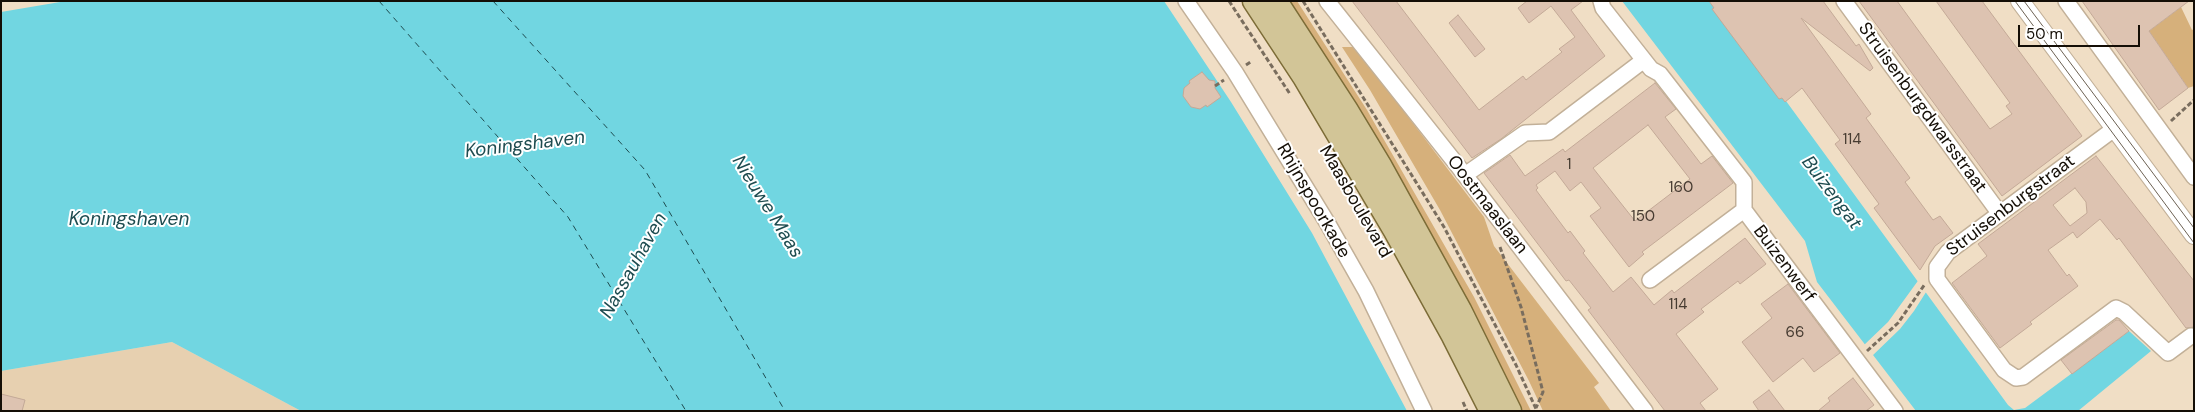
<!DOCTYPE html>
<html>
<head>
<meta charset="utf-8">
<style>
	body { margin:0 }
	#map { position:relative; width:2195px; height:412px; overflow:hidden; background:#f0dec5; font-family:"DM Sans",sans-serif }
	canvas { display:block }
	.frame { position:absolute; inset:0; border:2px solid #140e06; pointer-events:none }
	.scale { position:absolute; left:2018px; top:25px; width:122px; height:22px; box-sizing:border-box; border:2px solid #140e06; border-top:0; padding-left:6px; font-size:15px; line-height:18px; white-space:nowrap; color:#140e06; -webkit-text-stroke:4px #fff; paint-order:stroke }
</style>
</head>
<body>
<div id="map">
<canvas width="2195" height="412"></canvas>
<div class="frame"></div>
<div class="scale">50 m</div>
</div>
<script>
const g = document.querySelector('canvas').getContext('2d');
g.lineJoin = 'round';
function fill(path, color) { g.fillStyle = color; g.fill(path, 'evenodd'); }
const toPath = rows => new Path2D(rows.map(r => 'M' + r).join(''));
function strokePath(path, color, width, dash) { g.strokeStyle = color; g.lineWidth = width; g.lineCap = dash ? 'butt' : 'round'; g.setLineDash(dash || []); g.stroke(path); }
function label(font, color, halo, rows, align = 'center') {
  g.font = font + ' "DM Sans",sans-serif'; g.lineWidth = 4; g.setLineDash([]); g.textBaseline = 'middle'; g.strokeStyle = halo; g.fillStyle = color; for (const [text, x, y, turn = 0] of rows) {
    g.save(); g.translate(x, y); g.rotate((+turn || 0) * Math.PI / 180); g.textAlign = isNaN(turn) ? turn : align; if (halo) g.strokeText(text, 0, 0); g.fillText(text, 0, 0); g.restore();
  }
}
fill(toPath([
	[172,342,301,411,1,411,1,371]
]), '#e7d0b0');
fill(toPath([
	[1287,1,1297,1,1367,110,1474,297,1531,411,1521,411],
	[2181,7,2192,30,2194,29,2194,86,2188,88,2149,31],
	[1342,47,1353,47,1360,53,1484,217,1494,246,1599,383,1594,387,1611,411,1543,411,1529,381,1440,210,1370,90]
]), '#d6b07b');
fill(toPath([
	[66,1,1164,1,1231,102,1312,233,1407,411,301,411,172,342,1,371,1,12],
	[1622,1,1713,1,2008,405,2014,410,2025,408,2129,331,2151,351,2078,411,1916,411,1817,282,1805,241]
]), '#71d6e1');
fill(toPath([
	[1920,278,1928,289,1914,311,1900,329,1871,357,1863,346,1888,322]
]), '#f0dec5');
strokePath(toPath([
	[379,1,568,217,686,411],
	[493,1,645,170,785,411]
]), '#1e4c50', 1, [6, 5]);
const building = toPath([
	[1352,1,1396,1,1479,110,1523,76,1526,80,1562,52,1559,49,1575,37,1551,6,1529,23,1518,8,1527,1,1583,1,1571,10,1605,56,1501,139,1472,158,1352,1],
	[1709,1,1823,1,1856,46,1859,44,1873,68,1870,71,1801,18,1871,114,1866,118,1910,178,1905,182,1933,220,1940,216,1953,233,1935,246,1920,270,1874,208,1879,204,1835,144,1840,140,1802,88,1785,102,1782,98,1779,99,1712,9,1714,8,1709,1],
	[1859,1,1897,1,1990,129,2012,114,2006,106,2010,103,1936,1,1982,1,2082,136,2002,196,1859,1],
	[2082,1,2189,1,2149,31,2188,88,2159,110,2082,1],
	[1458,15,1485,49,1475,57,1449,23,1458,15],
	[1202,72,1209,80,1215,81,1215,88,1221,97,1207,107,1206,105,1200,109,1191,107,1183,96,1184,88,1190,83,1189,81,1202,72],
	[1655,83,1676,109,1665,117,1701,164,1712,156,1733,183,1642,252,1644,254,1629,267,1590,216,1601,208,1581,182,1570,191,1555,171,1536,185,1538,188,1536,190,1568,233,1570,231,1585,251,1583,253,1613,292,1631,277,1654,305,1672,290,1674,293,1745,238,1766,264,1740,284,1738,281,1701,309,1704,312,1676,334,1718,389,1700,403,1706,411,1665,411,1588,310,1591,308,1569,280,1566,281,1484,173,1510,155,1525,176,1563,149,1565,152,1655,83],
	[1648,125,1690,179,1635,221,1593,168,1648,125],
	[2096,156,2194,281,2194,327,2186,328,2119,238,2117,240,2100,219,2077,238,2073,232,2048,250,2067,276,2069,274,2078,286,2030,322,2032,324,2000,348,1952,283,1987,256,1978,244,2096,156],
	[2075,188,2086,202,2087,213,2070,226,2053,205,2075,188],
	[1788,284,1840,353,1814,372,1803,358,1773,382,1742,342,1772,318,1761,304,1788,284],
	[2116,320,2119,320,2129,331,2072,374,2061,360,2116,320],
	[1853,378,1874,405,1866,411,1818,411,1830,401,1828,398,1853,378],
	[1769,390,1785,411,1759,411,1753,402,1769,390],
	[1,394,25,400,22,411,1,411,1,394]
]);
fill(building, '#ddc3b1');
strokePath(building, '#c3a997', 1);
const minor = toPath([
	[1186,1,1235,72,1328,224,1366,291,1424,411],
	[1327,1,1458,166,1645,411],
	[1601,1,1603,8,1651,69,1660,74,1744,182,1744,210],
	[1844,1,2000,214],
	[2066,1,2194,177],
	[2114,129,1948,252,1937,267,1937,279,2004,370,2016,378,2023,377,2116,308,2124,312,2168,353,2191,336],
	[1465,175,1525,133,1549,132,1644,60],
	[1650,280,1744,210,1895,411]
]);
const tertiary = toPath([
	[2020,1,2194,235]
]);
const primary = toPath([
	[1254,1,1304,77,1395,231,1453,336,1491,411],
	[1276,1,1346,109,1381,167,1460,310,1510,411]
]);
strokePath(minor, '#c2b098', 18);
strokePath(tertiary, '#c2b098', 20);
strokePath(primary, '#7c6c37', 25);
strokePath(toPath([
	[1229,1,1290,94],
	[1303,1,1444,227,1516,365,1537,411],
	[1246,65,1252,61],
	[1215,86,1224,80],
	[2171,121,2194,100],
	[1500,247,1521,307,1543,392,1536,408],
	[1867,351,1898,323,1925,284],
	[1463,402,1467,411]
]), '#796d5e', 3, [5, 2.5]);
strokePath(minor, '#fff', 15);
strokePath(tertiary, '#fff', 18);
strokePath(primary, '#d2c597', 22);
strokePath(toPath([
	[2015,1,2194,243],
	[2024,1,2194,228]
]), '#6d6254', 1);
label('15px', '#463b31', null, [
	["114",1852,140],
	["1",1569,165],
	["160",1681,188],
	["150",1643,217],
	["114",1678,305],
	["66",1795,333]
]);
label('18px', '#140e06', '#fff', [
	["Struisenburgdwarsstraat",1922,108,54],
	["Rhijnspoorkade",1313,201,60],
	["Maasboulevard",1355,202,60],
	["Oostmaaslaan",1487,205,52],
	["Struisenburgstraat",2011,206,-37],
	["Buizenwerf",1784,264,53]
]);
label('italic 19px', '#1e4c50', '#fff', [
	["Koningshaven",525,145,-7],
	["Buizengat",1831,193,53],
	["Nieuwe Maas",767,207,58],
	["Koningshaven",129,220],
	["Nassauhaven",634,266,-61]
]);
</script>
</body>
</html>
